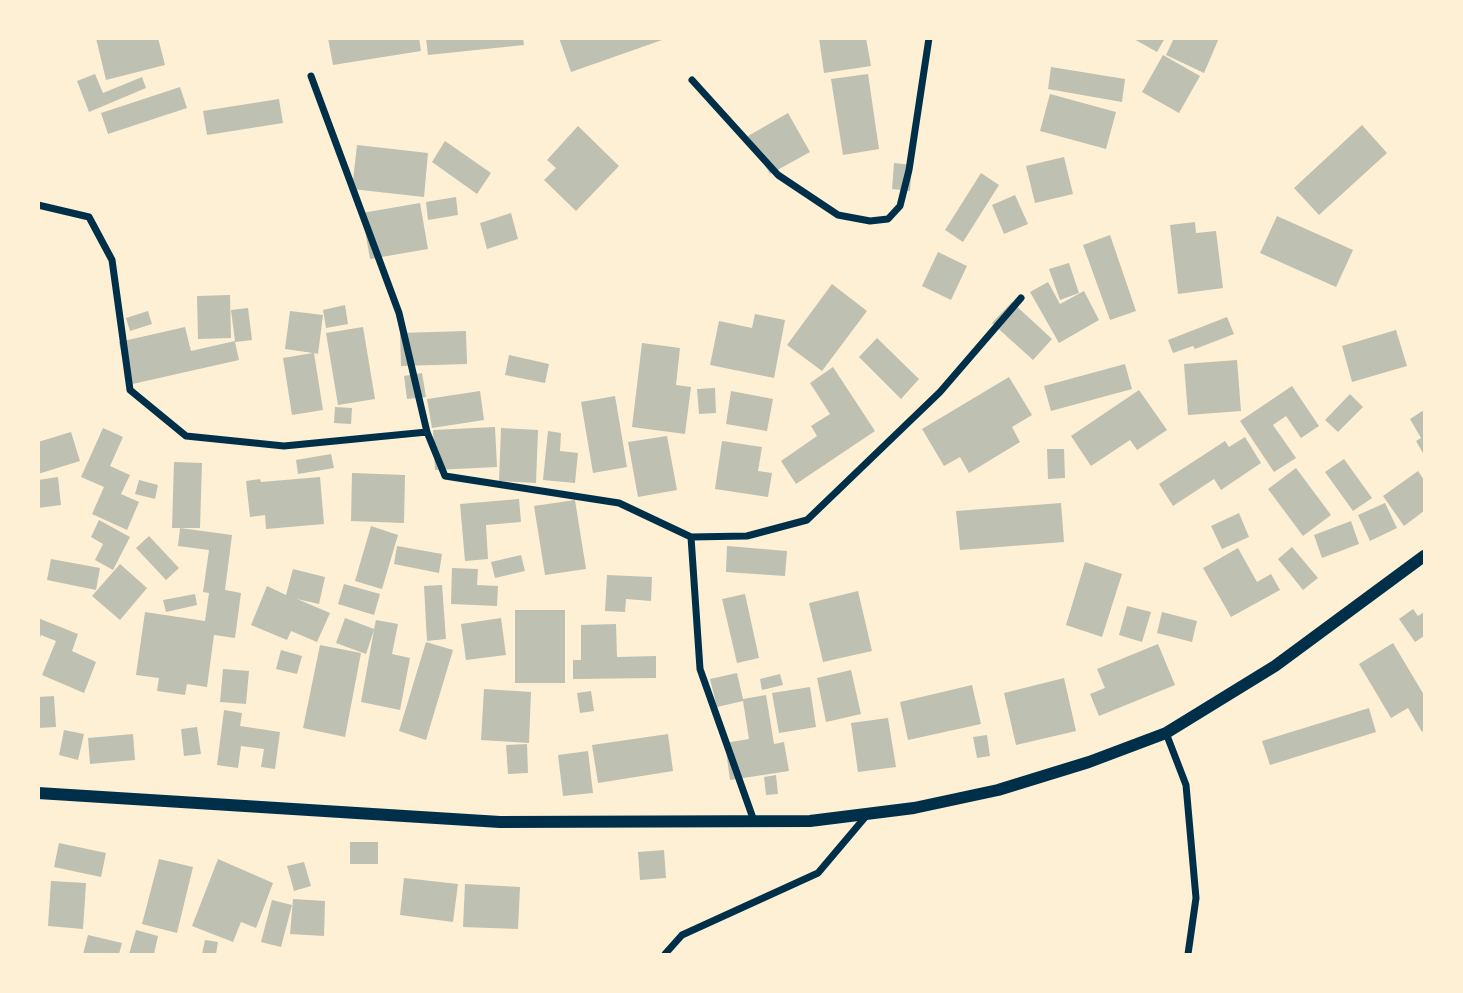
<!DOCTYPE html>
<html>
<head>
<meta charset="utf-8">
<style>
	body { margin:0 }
	#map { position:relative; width:1463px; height:993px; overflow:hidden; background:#fdf0d5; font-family:Rubik,sans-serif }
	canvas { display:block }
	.frame { position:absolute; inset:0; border:40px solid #fdf0d5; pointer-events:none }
</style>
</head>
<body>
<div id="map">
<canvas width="1463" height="993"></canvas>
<div class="frame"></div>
</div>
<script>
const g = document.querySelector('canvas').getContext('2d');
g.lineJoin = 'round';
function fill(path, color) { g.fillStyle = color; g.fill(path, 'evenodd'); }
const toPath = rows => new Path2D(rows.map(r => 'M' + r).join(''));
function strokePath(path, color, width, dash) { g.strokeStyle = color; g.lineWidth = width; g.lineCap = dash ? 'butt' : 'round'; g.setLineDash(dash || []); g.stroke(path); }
fill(toPath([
	[96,38,158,38,165,65,106,80],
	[328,38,419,38,421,51,333,65],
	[426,38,523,38,524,45,428,55],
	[559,38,665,38,665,39,571,72],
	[819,38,866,38,871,66,824,73],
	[1132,38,1165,38,1157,52],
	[1174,38,1219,38,1204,73,1166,55],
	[1163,55,1200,76,1179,113,1142,92],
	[1051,67,1125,79,1122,102,1048,89],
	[95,74,103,93,142,77,146,88,89,112,77,81],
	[868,74,879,149,843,155,831,79],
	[180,87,187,108,108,134,101,113],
	[1050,94,1116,112,1106,149,1040,131],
	[279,99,283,123,207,135,203,111],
	[788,113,810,152,770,174,748,136],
	[1362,125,1387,153,1319,215,1294,188],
	[578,126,619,166,576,211,544,180,556,168,547,160],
	[445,141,491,173,477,194,432,162],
	[357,145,428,153,424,197,352,189],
	[1064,157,1073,194,1035,203,1026,166],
	[894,163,912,165,910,191,892,189],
	[981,173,999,185,963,242,945,230],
	[1015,195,1028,224,1004,234,992,205],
	[456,197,458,215,428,220,426,202],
	[420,203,428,249,370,259,362,213],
	[511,213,518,239,487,249,480,223],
	[1277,216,1353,250,1336,287,1260,253],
	[1195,222,1196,233,1216,231,1223,288,1178,294,1170,225],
	[1110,235,1136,311,1110,320,1083,245],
	[938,252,967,266,951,300,922,286],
	[1069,263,1079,293,1060,300,1049,269],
	[1048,282,1060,304,1084,291,1099,320,1059,343,1030,292],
	[832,284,867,311,822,371,787,345],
	[230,295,231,338,198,339,197,296],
	[1012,302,1052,339,1033,360,992,323],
	[345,305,348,324,326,328,323,310],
	[248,308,252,340,235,342,239,360,128,385,119,342,185,327,191,351,235,341,231,310],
	[148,311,152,324,130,331,126,318],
	[290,311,323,315,318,354,314,353,323,410,292,415,283,358,313,353,285,349],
	[755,314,785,320,774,378,710,365,719,321,752,328],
	[1227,317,1234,334,1195,349,1193,346,1173,353,1168,340],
	[363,327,375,399,338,405,326,333],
	[1396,330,1407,366,1352,382,1342,346],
	[466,331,467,364,401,366,400,333],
	[877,338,919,379,901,399,859,357],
	[642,343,680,348,676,385,691,387,685,434,632,427],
	[509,355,549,364,545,383,505,375],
	[1237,360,1241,411,1188,415,1184,364],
	[1125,364,1132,389,1051,411,1044,386],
	[833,367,875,431,796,484,781,461,817,436,811,426,830,414,810,383],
	[422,373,426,397,407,399,404,376],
	[1009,377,1032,415,1012,427,1020,442,969,473,960,457,944,466,922,429],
	[1292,386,1319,426,1301,438,1286,416,1273,425,1296,458,1274,472,1240,421],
	[715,388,716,413,699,414,697,389],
	[1139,390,1167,430,1137,450,1130,440,1091,466,1071,436],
	[480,391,484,420,432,428,427,399],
	[731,391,773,399,767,431,726,424],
	[1350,394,1363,407,1338,432,1325,420],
	[615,396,627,467,593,473,581,402],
	[335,407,352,408,351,424,334,423],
	[1424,410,1424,455,1416,441,1421,438,1410,419],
	[495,427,497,467,435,470,433,430],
	[103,428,123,437,110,466,130,475,121,494,139,502,127,530,92,514,104,487,81,477],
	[501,428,538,430,536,483,499,481],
	[548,431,561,433,560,451,578,453,575,483,543,480],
	[71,432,80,461,38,474,38,442],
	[667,436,677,490,638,497,628,442],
	[1245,437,1261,463,1221,490,1214,479,1173,506,1159,484,1225,441,1229,447],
	[722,441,762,447,758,471,772,473,768,497,715,489],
	[1047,449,1064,449,1065,478,1048,479],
	[331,454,334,468,298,474,296,460],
	[1344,459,1372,498,1353,511,1325,472],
	[174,462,202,463,200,528,172,528],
	[1296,468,1331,515,1303,536,1268,489],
	[1418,471,1424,480,1424,511,1404,526,1383,496],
	[352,473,405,475,404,523,351,521],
	[58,477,61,505,38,508,38,480],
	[320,477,324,524,266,529,265,515,250,517,246,481,260,479,261,482],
	[139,480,158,485,155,499,135,494],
	[519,499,521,522,486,525,488,559,465,561,460,504],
	[575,500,586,569,545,575,534,506],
	[1061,503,1064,542,960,550,956,511],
	[1385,503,1397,528,1370,541,1358,515],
	[1239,513,1249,537,1222,549,1211,526],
	[99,520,130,537,113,570,95,560,103,544,91,537],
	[1351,521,1359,544,1322,558,1314,535],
	[371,526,398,535,382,589,355,581],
	[180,528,232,535,225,590,241,593,235,638,214,635,207,687,187,684,185,695,157,691,159,678,136,675,145,612,205,621,209,593,203,592,209,550,178,546],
	[149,536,179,568,166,580,136,548],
	[397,546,442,554,439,573,394,564],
	[727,546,787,551,785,576,726,572],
	[1292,547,1318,578,1303,590,1278,559],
	[1238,548,1257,582,1271,574,1280,590,1231,617,1203,568],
	[521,555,525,571,495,578,491,562],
	[51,559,100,568,96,590,47,580],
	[1085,562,1122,574,1102,637,1066,625],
	[120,564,147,588,120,620,92,596],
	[452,568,478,569,477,585,498,586,497,606,451,604],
	[293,569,325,577,319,604,297,599,330,613,317,642,291,631,287,640,251,625,267,586,286,595],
	[607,575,652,577,651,601,626,599,625,612,605,611],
	[344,584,380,594,374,615,338,604],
	[442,585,446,639,427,641,424,586],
	[858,591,872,651,823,662,809,603],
	[195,594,197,605,166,612,163,600],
	[745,594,759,658,737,663,722,599],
	[1127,606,1151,612,1142,642,1119,635],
	[1413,609,1418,616,1424,612,1424,636,1415,642,1399,619],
	[515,610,565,610,565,683,515,683],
	[1162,612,1197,621,1192,642,1157,633],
	[38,618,78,634,72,651,96,662,84,693,42,675,56,641,41,635,38,642],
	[345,618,374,629,376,620,398,624,392,654,410,658,400,710,361,702,374,630,366,654,336,643],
	[501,618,506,655,466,660,461,624],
	[616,624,617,657,656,656,656,678,573,679,573,660,581,660,581,625],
	[426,642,453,650,426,740,399,731],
	[1393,643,1424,695,1424,730,1422,732,1408,708,1391,718,1359,664],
	[1158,644,1175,685,1099,716,1090,694,1105,688,1097,669],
	[320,645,361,653,345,737,303,728],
	[281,650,302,656,297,674,276,669],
	[223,669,249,671,246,704,220,702],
	[851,670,861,714,826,722,817,678],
	[737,673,743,699,766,695,774,744,784,742,789,771,730,780,725,743,749,739,743,701,717,707,710,679],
	[780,674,783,685,762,690,760,679],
	[1064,678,1076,731,1016,745,1004,693],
	[972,685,981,724,908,740,900,702],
	[810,687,816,727,779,733,772,693],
	[484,689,531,692,529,743,481,740],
	[591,691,594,711,580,713,577,693],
	[54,696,56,727,38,728,38,697],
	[1369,708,1376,732,1270,765,1262,741],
	[224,710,242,713,240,726,280,732,275,769,261,767,264,749,241,746,238,768,217,765],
	[888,718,896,767,858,772,851,723],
	[197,727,201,754,184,756,181,729],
	[64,730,84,734,78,760,59,755],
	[133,734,135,760,90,764,88,738],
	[668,734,673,771,598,783,592,745],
	[987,735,990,756,977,758,973,737],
	[527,744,528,773,508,774,506,745],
	[588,751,593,793,563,796,558,755],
	[776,775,778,794,766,795,764,777],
	[350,842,378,842,378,864,350,864],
	[59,843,106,853,101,877,54,867],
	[664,850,666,878,640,880,638,852],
	[159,859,193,867,177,933,142,924],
	[218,859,273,883,256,928,241,922,233,942,192,926],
	[304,862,311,886,294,891,287,866],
	[404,878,458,884,453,922,400,915],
	[51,881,86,883,83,929,48,926],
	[465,884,520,887,518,929,463,927],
	[293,899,325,901,324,936,290,934],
	[272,900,292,905,281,947,261,942],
	[136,930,158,936,154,954,129,954],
	[88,935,122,943,119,954,83,954],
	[205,940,218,942,216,954,202,954]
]), '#bec0b2');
strokePath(toPath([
	[311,76,399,313,427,432],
	[692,80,778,175,838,215,870,221,888,219,900,206,909,170,929,38],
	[38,205,89,217,112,260,130,390,186,436,284,446,427,432,445,476,619,503,691,537,700,669,754,821],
	[691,537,747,536,807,520,940,392,1021,298],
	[1166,733,1186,785,1196,898,1188,954],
	[665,954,682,935,818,873,867,815]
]), '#003049', 7);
strokePath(toPath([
	[38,793,500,822,810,821,914,808,998,790,1089,762,1166,733,1275,666,1424,556]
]), '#003049', 12);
</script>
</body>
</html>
